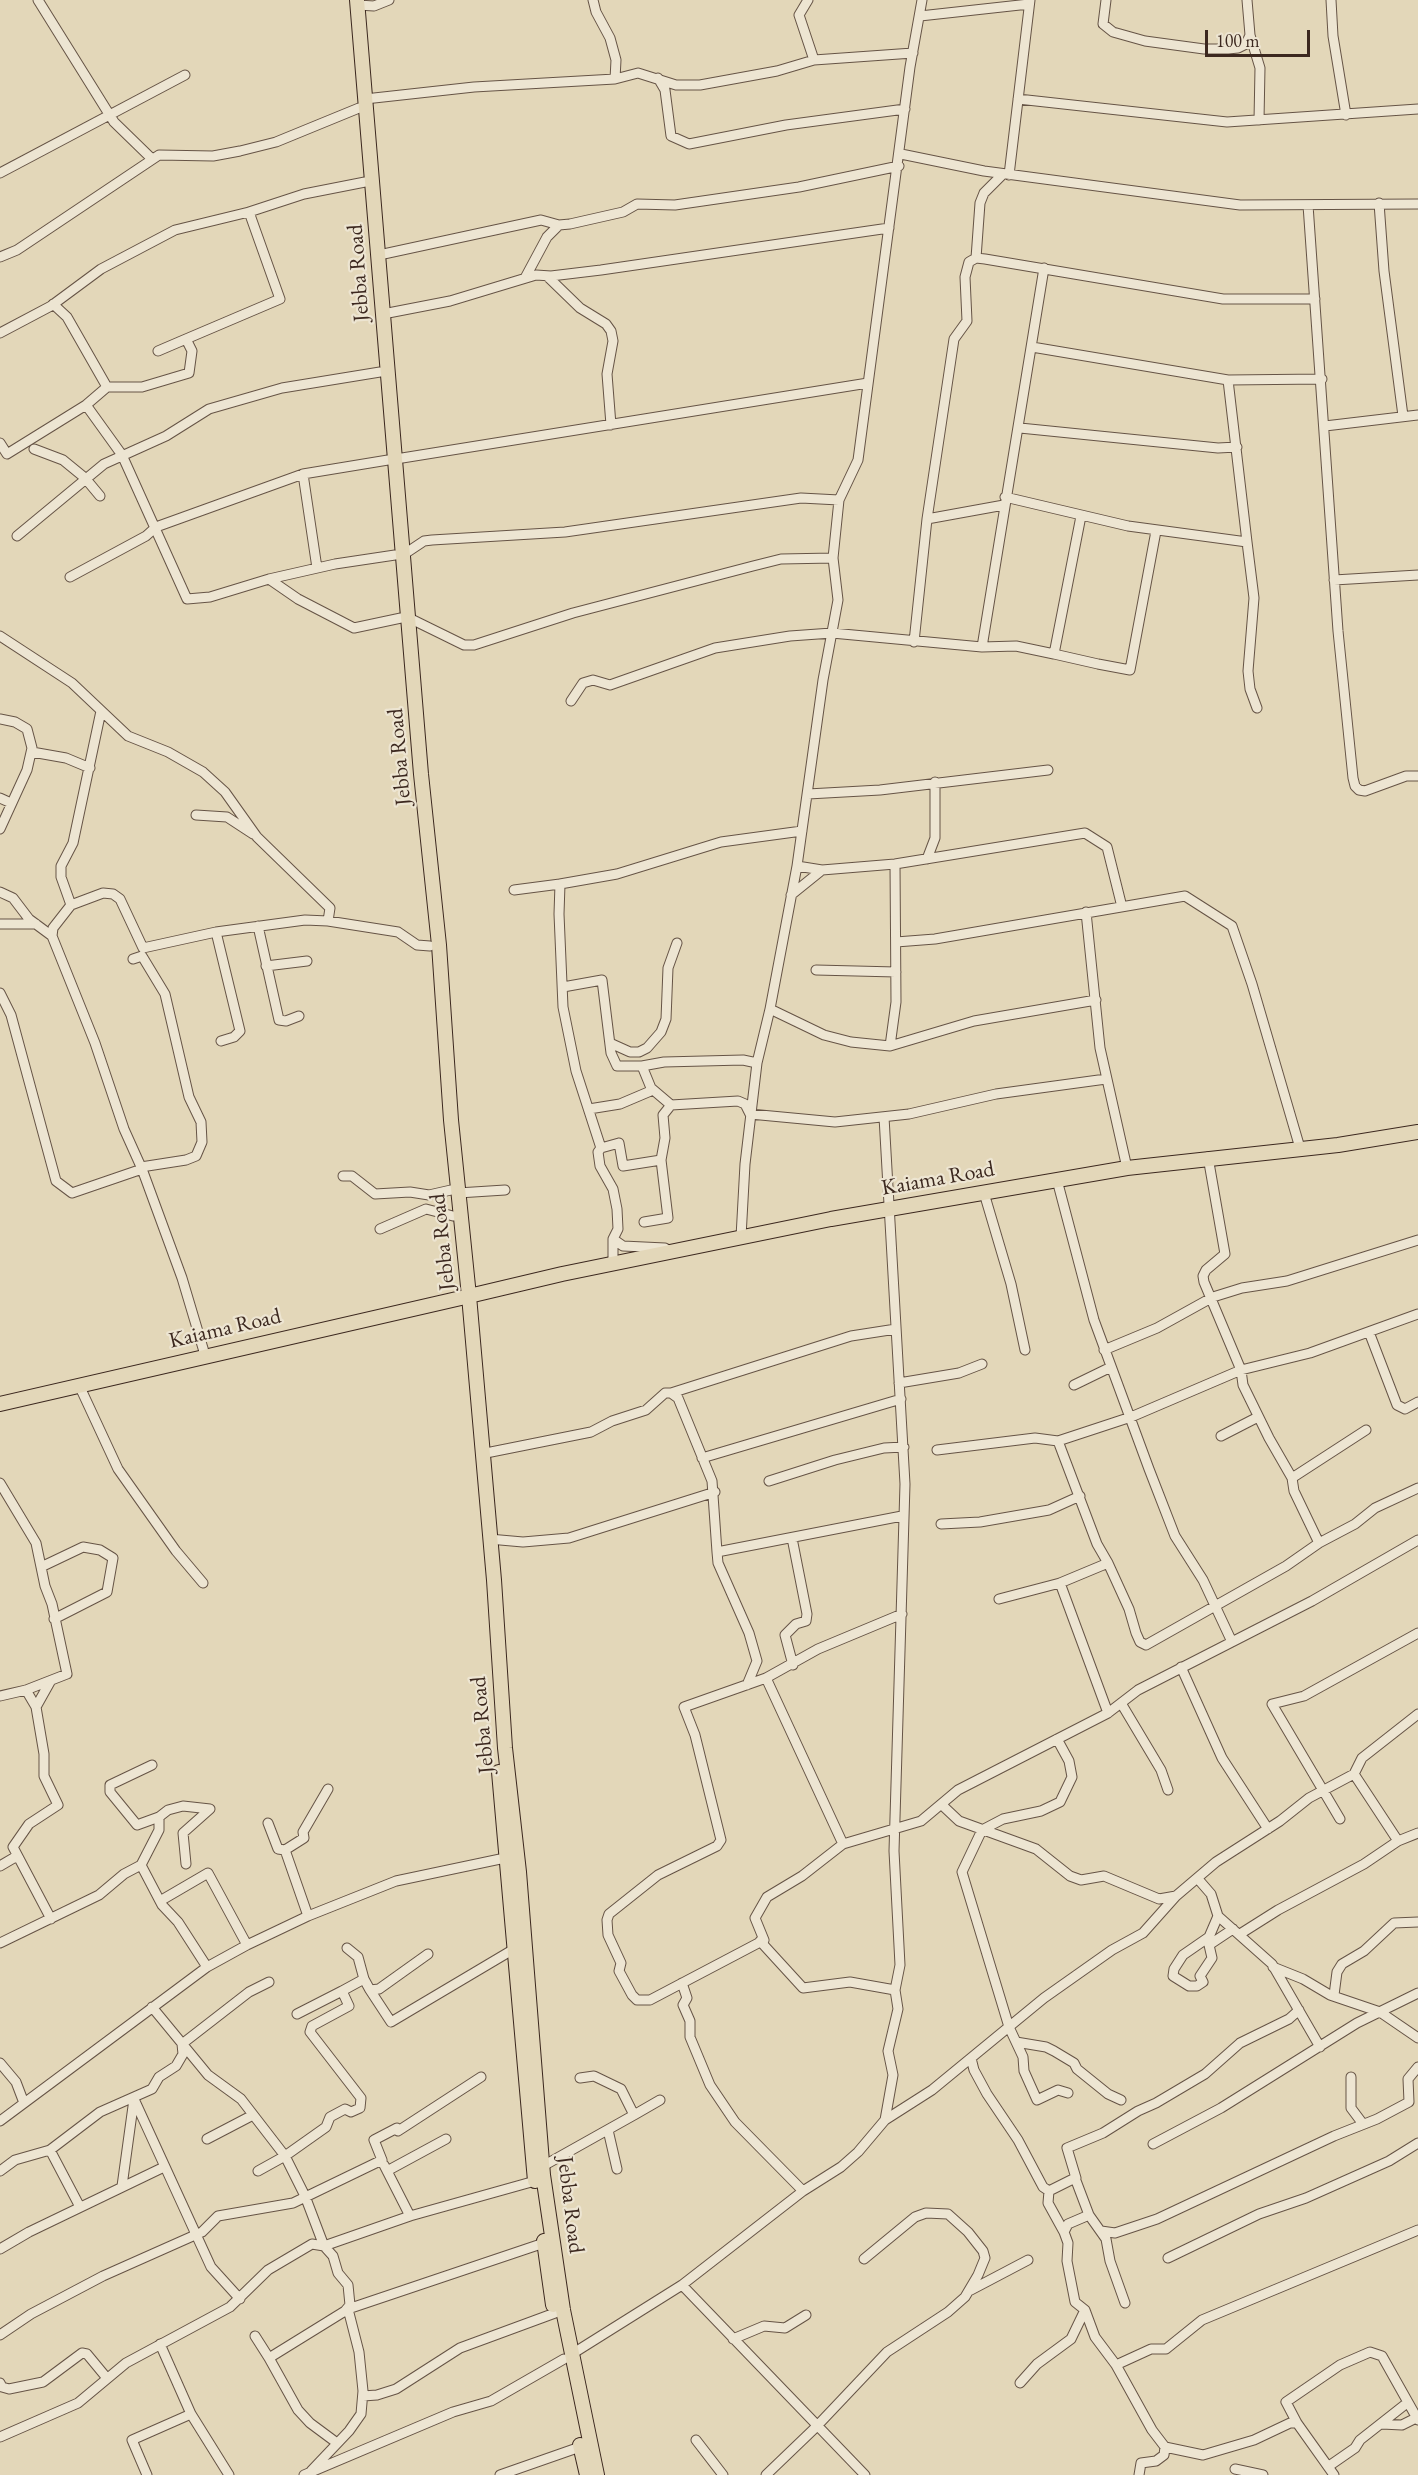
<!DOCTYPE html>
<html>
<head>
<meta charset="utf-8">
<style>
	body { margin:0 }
	#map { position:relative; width:1418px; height:2475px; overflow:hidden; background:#e3d7b9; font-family:"EB Garamond",serif }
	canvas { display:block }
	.scale { position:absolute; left:1205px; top:30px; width:105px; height:27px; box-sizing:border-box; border:3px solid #3c281f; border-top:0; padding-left:8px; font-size:18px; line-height:21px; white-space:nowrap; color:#3c281f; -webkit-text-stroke:4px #ede5d2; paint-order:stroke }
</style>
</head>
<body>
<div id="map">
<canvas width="1418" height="2475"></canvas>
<div class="scale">100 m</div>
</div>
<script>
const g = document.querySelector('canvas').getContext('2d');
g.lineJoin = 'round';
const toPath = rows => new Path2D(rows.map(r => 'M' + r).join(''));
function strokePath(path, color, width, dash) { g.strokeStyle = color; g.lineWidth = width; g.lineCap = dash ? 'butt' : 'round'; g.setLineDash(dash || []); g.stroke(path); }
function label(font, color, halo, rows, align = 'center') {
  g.font = font + ' "EB Garamond",serif'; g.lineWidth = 4.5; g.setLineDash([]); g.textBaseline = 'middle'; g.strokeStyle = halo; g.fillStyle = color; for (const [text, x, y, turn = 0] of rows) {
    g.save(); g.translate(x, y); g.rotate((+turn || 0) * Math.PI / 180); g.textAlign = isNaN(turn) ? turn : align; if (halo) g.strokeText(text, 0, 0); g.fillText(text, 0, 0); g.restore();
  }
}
const minor = toPath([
	[38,0,114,122,151,158],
	[593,0,596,12,610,38,616,60,615,79],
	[808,0,799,15,814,60],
	[1106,0,1103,24,1113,32,1145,41,1204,49,1228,49,1238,48,1246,44,1250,35,1247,0],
	[1331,0,1333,36,1346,115],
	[358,5,374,6,389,0],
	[920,16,1029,4],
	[1250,35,1260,68,1259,120],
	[658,78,665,90,671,136,689,144,786,125,905,109],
	[365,99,474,87,615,79,638,73,676,85,700,85,777,71,814,60,913,53],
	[1018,99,1227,122,1418,109],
	[901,154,984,171,1240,205,1418,204],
	[0,173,185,75],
	[1009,175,1030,0],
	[1379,203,1384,271,1403,416],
	[1308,205,1338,631,1353,778,1355,786,1359,790,1365,791,1406,776,1418,776],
	[379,255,541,220,559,225,570,224,623,212,637,204,675,205,799,187,899,166],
	[0,257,17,250,159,155,213,156,240,151,276,142,359,108],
	[976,258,980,203,984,193,1003,174],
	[547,276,580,308,606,324,611,331,613,341,607,374,611,425],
	[525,278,547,237,559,225],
	[53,304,67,317,107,387,142,387,189,373,192,351,186,339,158,351],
	[383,314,450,301,536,275,551,276,601,270,889,228],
	[0,333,51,306,101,269,175,230,249,212,304,194,365,182],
	[186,339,280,299,249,212],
	[1032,347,1228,380,1322,379],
	[86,405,122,455,187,599,210,597,269,579,335,564,395,555],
	[1325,426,1418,415],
	[1020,428,1218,448,1237,447],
	[0,443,7,454,86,405,107,387],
	[34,449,63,460,85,478,100,496],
	[396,459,868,383],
	[303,474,388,460],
	[1005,497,1128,526,1247,542,1228,380],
	[1081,516,1054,654,1098,664,1130,670,1156,531],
	[927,519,954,339,967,321,965,277,969,262,976,258,985,259,1223,299,1315,299],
	[17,536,104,464,166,436,209,409,282,388,380,372],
	[1247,542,1254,598,1248,671,1250,689,1257,708],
	[403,555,424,541,432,540,565,532,801,498,839,500],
	[70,577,146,536,156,527,303,474,317,568],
	[269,579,298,599,354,628,401,618],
	[1334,580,1418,575],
	[409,618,464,645,474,645,573,613,753,566,781,559,833,558],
	[0,636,72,683,128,736,168,752,203,772,225,792,257,837,330,908,328,921],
	[914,642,927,519,1004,505],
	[982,647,1016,646,1054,654],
	[571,701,583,683,593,680,610,685,715,648,790,636,832,633,982,647,1044,268],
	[101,711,73,843,61,866,61,877,71,905,53,928,52,936,95,1043,124,1129,142,1169,182,1278,205,1355],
	[0,719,15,722,27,729,32,748,27,770,0,829],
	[32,752,66,758,90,768],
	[808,794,880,790,1048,770],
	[0,798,11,803],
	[196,815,227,817,253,834],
	[927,859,935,838,935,782],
	[797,866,822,870,895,864,1085,833,1107,847,1122,907],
	[514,890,560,884],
	[0,892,13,898,29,919,52,936],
	[791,895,822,870],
	[71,905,103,893,113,894,120,899,143,948,216,932,305,920,328,921,398,932,417,945,430,946],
	[1086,912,1100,1048,1127,1168],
	[0,924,36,924],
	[258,926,279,1020,286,1021,299,1016],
	[216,932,240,1031,234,1037,221,1041],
	[896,942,935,939,1185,896,1232,926,1252,984,1300,1148],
	[133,959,142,956,165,994,189,1097,201,1122,202,1142,196,1156,186,1160,141,1167],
	[266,966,307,961],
	[816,970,896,972],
	[563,987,602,980,611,1053,617,1066,642,1066,651,1088,671,1105,663,1115,665,1138,661,1160,668,1218,644,1222],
	[0,993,11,1015,56,1181,72,1193,142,1169],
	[770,1009,824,1035,851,1042,890,1046,974,1021,1096,1000],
	[610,1043,630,1052,639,1052,647,1048,661,1032,666,1019,668,968,677,943],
	[890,1046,896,1002,895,864],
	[642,1066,664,1062,743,1060,757,1063],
	[671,1105,738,1101,745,1104,750,1114,835,1122,909,1114,996,1094,1106,1079],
	[589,1109,620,1104,653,1090],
	[601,1148,598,1152,600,1166,613,1189,617,1209,618,1229,613,1239,613,1264],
	[1208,1157,1225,1254,1206,1270,1203,1276,1204,1282,1241,1370,1243,1385,1269,1438,1292,1478,1294,1491,1319,1543],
	[661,1160,623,1166,619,1143,601,1148,576,1071,563,1007,559,914,560,884,617,874,721,842,802,831],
	[343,1176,352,1176,375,1194,410,1192,429,1195,451,1190],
	[1057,1180,1094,1320,1149,1469,1175,1536,1203,1580,1232,1642],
	[458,1193,505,1190],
	[984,1193,1011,1284,1025,1350],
	[380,1229,426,1209,453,1216],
	[741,1237,745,1164,757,1063,770,1009,797,866,823,680,838,600,833,558,839,500,858,460,910,67,922,0],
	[613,1239,623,1246,665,1248,670,1251],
	[1369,1332,1397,1405,1405,1409,1418,1402],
	[1104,1350,1157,1328,1213,1297,1242,1288,1287,1281,1418,1240],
	[899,1383,959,1373,982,1364],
	[79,1385,118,1469,176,1551,203,1583],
	[1074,1385,1111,1367],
	[671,1393,851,1336,896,1329],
	[1221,1436,1258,1417],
	[937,1450,1035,1438,1058,1441,1131,1417,1241,1370,1310,1353,1418,1314],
	[481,1454,591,1432,612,1421,646,1410,665,1393,671,1393,678,1398,712,1481,717,1552],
	[702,1458,901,1399],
	[1292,1478,1366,1430],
	[769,1481,835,1460,884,1448,904,1447],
	[0,1483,36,1543,45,1586,52,1604,67,1674,26,1690,0,1696],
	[941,1524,980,1522,1049,1510,1080,1496],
	[792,1538,807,1614,806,1621,796,1624,785,1635,793,1665],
	[489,1539,523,1542,569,1538,715,1492],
	[1108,1563,1129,1609,1136,1633,1140,1642,1146,1645,1286,1566,1319,1543,1355,1524,1375,1508,1418,1488],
	[41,1567,83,1547,100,1550,113,1558,107,1592,54,1619],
	[1060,1583,1108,1713],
	[999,1599,1060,1583,1108,1563,1097,1544,1058,1441],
	[902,1614,818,1649,766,1678,684,1707,695,1735,721,1840,717,1846,658,1875,609,1914,607,1920,608,1935,621,1963,619,1971,632,1995,637,2000,650,2000,764,1940,755,1918,767,1897,802,1876,843,1844,921,1821,958,1790,1108,1713,1138,1690,1312,1601,1418,1540],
	[1181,1667,1222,1758,1268,1829],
	[766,1678,843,1844],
	[747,1685,757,1661,749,1633,718,1563,717,1552,902,1516],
	[26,1690,36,1707,44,1754,44,1776,58,1805,29,1824,13,1847,51,1919],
	[1121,1703,1161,1770,1168,1790],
	[36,1707,50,1682],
	[1057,1739,1069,1761,1072,1777,1060,1802,1041,1811,1003,1819,982,1830,962,1872,1009,2027,1023,2057,1024,2071,1037,2100,1058,2090,1068,2093],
	[152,1765,110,1785,110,1792,137,1825,159,1817],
	[1354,1774,1398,1841],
	[942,1805,959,1821,1036,1849,1070,1876,1081,1880,1104,1876,1159,1899,1176,1896],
	[1340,1819,1272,1704,1304,1696,1418,1633],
	[268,1823,278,1849,285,1850,308,1916],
	[285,1850,304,1838,303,1832,328,1789],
	[141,1865,159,1830,159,1817,168,1810,183,1806,210,1809,183,1833,186,1864],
	[0,1866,17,1856],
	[1198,1879,1211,1894,1218,1916,1272,1964,1320,2047],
	[160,1901,208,1873,247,1945],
	[1218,1916,1209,1937,1183,1955,1174,1969,1173,1976,1189,1986,1197,1986,1203,1982,1200,1976,1212,1958,1209,1945,1233,1929],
	[1240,1934,1278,1910,1364,1864,1398,1841,1418,1833],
	[760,1941,803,1988,850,1982,895,1990],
	[0,1943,99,1895,124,1874,141,1865,162,1905,178,1922,207,1967],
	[1273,1967,1303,1979,1330,1995,1380,2012,1418,2038],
	[364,1979,370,1990,379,1989,428,1954],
	[682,1983,687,1998,683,2005,690,2021,690,2037,710,2085,735,2122,803,2191],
	[370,1990,391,2022,514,1949],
	[342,1991,364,1979,358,1957,347,1948],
	[1334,1995,1337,1972,1342,1964,1364,1951,1394,1923,1418,1922],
	[152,2007,208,2075,241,2099,285,2156,258,2171],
	[1016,2042,1046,2047,1054,2051,1074,2063,1077,2069,1108,2094,1121,2100],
	[971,2058,974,2070,987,2094,1018,2140,1043,2187,1049,2191,1075,2178,1089,2215,1106,2239,1110,2261,1125,2303],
	[0,2063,16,2082,24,2103],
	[1351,2077,1351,2108,1363,2124],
	[134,2099,211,2267,240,2299],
	[634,2115,660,2100],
	[885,2120,932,2090,1044,1998,1112,1950,1143,1933,1176,1896,1216,1862,1280,1821,1309,1798,1354,1774,1362,1758,1418,1714],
	[0,2121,207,1967,247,1945,308,1916,396,1881,505,1858],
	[608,2130,617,2169],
	[207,2139,253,2115],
	[1153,2144,1221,2108,1357,2023,1418,1993],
	[50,2150,80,2207],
	[384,2165,410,2216],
	[543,2166,634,2115,621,2089,594,2076,580,2078],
	[0,2171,15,2160,50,2150,100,2112,152,2089,159,2077,176,2066,183,2054,182,2044,249,1992,269,1982],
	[387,2171,446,2139],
	[1076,2178,1067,2148,1103,2133,1138,2111,1156,2103,1205,2074,1240,2043,1289,2019,1299,2010],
	[122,2186,134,2099],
	[1049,2191,1048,2203,1064,2232],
	[1101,2231,1115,2233,1157,2219,1334,2136,1377,2119,1409,2102,1408,2079,1418,2067],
	[0,2249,29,2232,164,2167],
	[1168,2258,1259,2214,1306,2198,1389,2161,1418,2143],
	[682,2285,865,2475],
	[971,2290,1028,2260],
	[1085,2310,1075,2302,1067,2261,1068,2243,1064,2232,1068,2224,1089,2215],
	[0,2335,31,2314,103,2276,202,2232,218,2216,293,2203,382,2160,374,2140,397,2128,398,2131,481,2077],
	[255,2336,269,2358,345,2311,350,2305,348,2285,338,2273,333,2256,324,2246,305,2196,285,2156,326,2127,330,2117,345,2109,351,2112,360,2108,361,2098,310,2032,312,2026,349,2006,342,1991,297,2014],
	[733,2339,764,2326,785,2328,806,2315],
	[572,2354,682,2285,803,2191,841,2167,858,2152,885,2120,893,2075,888,2051,898,2009,895,1990,900,1965,894,1851,905,1484,884,1117],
	[269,2358,298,2410,310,2423,337,2443],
	[0,2383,2,2387,9,2389,43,2382,82,2353,87,2354,106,2377],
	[1020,2383,1037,2364,1071,2339,1085,2310,1095,2337,1116,2365],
	[363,2396,377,2395,396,2389,460,2348,555,2313],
	[191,2414,229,2475],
	[1297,2423,1290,2423,1254,2440,1203,2455,1165,2447,1152,2430,1116,2365,1151,2349,1166,2349,1202,2320,1418,2230],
	[1382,2424,1402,2425,1416,2418],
	[0,2437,78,2403,126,2363,230,2307,268,2270,312,2244,324,2246,410,2216,535,2181],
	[696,2440,723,2475],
	[1329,2466,1355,2448,1360,2440,1407,2403],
	[1235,2469,1263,2475],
	[311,2471,349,2431,361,2414,363,2391,359,2352,348,2309,544,2243],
	[147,2475,132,2440,191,2414,160,2344],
	[304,2475,453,2412,491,2401,564,2359],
	[500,2475,580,2447],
	[766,2475,816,2427,887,2352,948,2312,965,2297,978,2275,985,2258,983,2251,968,2232,948,2214,926,2213,915,2217,864,2259],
	[1139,2475,1141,2463,1156,2461,1164,2455,1165,2447],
	[1334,2475,1297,2423,1286,2402,1340,2365,1370,2352,1382,2356,1418,2420]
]);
const highway = toPath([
	[357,0,421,774,439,945,451,1120,469,1296,494,1580,505,1748,519,1872,543,2175,563,2310,597,2475],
	[469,1296,562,1274,831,1219,1127,1168,1338,1145,1418,1132],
	[0,1404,461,1298],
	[499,1772,535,2181],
	[544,2241,553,2305],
	[580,2445,587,2475]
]);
strokePath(minor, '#665446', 11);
strokePath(highway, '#3c281f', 16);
strokePath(minor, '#ede5d2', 9);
strokePath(highway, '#e3d7b9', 14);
label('22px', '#3c281f', '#ede5d2', [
	["Jebba Road",359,273,-94],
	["Jebba Road",400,757,-95],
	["Kaiama Road",938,1179,-10],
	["Jebba Road",443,1242,-96],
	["Kaiama Road",225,1329,-13],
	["Jebba Road",483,1725,-95],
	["Jebba Road",570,2205,83]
]);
</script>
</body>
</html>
